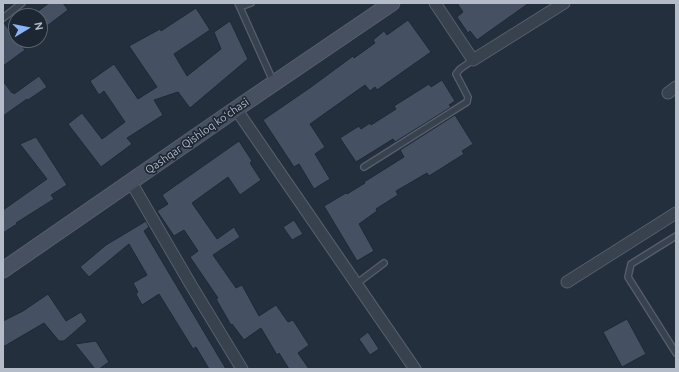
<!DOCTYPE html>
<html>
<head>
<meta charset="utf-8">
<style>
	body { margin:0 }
	#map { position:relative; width:679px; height:372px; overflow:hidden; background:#242f3e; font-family:Ubuntu,sans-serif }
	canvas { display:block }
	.frame { position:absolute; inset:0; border:4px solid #b4bcc9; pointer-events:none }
	.north { position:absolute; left:8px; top:8px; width:40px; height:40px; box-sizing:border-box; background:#1d2633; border:1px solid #59626f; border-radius:50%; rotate:80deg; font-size:11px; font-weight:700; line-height:16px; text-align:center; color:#b4bcc9 }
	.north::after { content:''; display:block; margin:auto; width:14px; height:18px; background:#8ab4f8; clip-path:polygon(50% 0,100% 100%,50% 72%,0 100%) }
</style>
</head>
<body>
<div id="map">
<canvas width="679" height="372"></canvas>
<div class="frame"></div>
<div class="north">N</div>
</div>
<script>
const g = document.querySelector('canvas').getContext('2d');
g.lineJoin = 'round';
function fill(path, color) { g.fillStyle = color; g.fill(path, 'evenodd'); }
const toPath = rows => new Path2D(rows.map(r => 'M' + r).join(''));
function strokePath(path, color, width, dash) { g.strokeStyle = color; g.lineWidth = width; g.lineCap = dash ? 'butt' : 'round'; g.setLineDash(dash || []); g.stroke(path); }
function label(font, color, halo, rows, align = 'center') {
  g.font = font + ' Ubuntu,sans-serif'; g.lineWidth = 3.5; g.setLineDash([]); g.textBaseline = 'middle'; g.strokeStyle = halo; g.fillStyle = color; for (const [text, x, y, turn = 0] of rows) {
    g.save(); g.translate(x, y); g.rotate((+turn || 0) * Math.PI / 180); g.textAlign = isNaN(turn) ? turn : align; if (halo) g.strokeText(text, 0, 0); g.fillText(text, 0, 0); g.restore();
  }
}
const building = toPath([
	[49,3,63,3,68,10,47,26,37,12,49,3],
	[457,3,529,3,477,40,470,31,468,33,457,17,463,12,457,3],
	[196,8,210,30,174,54,187,76,221,49,214,32,230,21,248,59,190,108,178,92,154,100,163,115,127,138,132,144,101,167,68,124,82,113,102,139,125,122,104,91,99,95,90,81,114,64,138,99,157,87,129,46,160,29,161,31,196,8],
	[408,20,431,52,377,90,375,87,370,91,365,85,310,124,325,147,315,154,330,179,314,189,299,164,294,167,263,120,311,87,353,56,354,58,375,43,373,40,384,31,387,35,408,20],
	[3,22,25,50,3,66,3,22],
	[39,76,47,87,28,100,27,99,3,116,3,81,12,93,13,92,14,94,39,76],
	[442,80,455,101,449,105,451,107,395,142,393,139,356,162,340,138,359,126,361,129,370,123,371,125,396,109,394,106,429,84,431,87,442,80],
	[455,115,473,144,462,151,464,154,429,176,427,173,396,191,398,195,376,209,377,211,359,224,374,251,357,261,324,206,346,193,347,194,365,183,364,182,404,157,400,150,455,115],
	[36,137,67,185,51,195,54,199,16,223,17,224,3,233,3,210,47,179,20,144,36,137],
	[239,141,252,161,250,163,261,180,240,195,228,177,192,203,217,239,234,227,240,237,213,255,236,288,242,285,259,316,276,305,288,322,293,320,309,345,298,353,309,369,289,369,279,353,277,355,261,328,244,340,232,324,231,325,216,299,218,298,190,257,198,251,184,230,174,236,157,211,168,204,162,195,239,141],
	[294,220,303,234,292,240,283,227,294,220],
	[146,221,149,227,144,231,226,369,209,369,196,347,193,349,159,294,142,305,136,294,138,292,133,283,147,275,129,244,89,277,80,267,106,245,146,221],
	[48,294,66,321,81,312,87,321,64,341,59,341,44,323,3,347,3,321,23,311,48,294],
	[627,319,646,354,622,367,603,332,627,319],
	[368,332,379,349,370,355,359,339,368,332],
	[96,341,109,362,99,369,95,369,75,344,96,341]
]);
fill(building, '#455162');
strokePath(building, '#1f2835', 1);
const lane = toPath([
	[238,3,273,81],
	[240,7,251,3],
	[3,18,22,3],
	[364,167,467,102,468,97,456,74,460,69,473,60],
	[676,236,631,264,628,277,676,353],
	[356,284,384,263]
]);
const street = toPath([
	[435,3,473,60,564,3],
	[668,93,676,87],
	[236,109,415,369],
	[131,182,191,285,242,369],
	[567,282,676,213]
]);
const secondary = toPath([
	[3,270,236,109,392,3]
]);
strokePath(lane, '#565f6c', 8);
strokePath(street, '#565f6c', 13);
strokePath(secondary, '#565f6c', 17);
strokePath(lane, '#38414e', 5.5);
strokePath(street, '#38414e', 11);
strokePath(secondary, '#465061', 15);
label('11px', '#b4bcc9', '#1d2633', [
	["Qashqar Qishloq koʻchasi",197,136,-35]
]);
</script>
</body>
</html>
